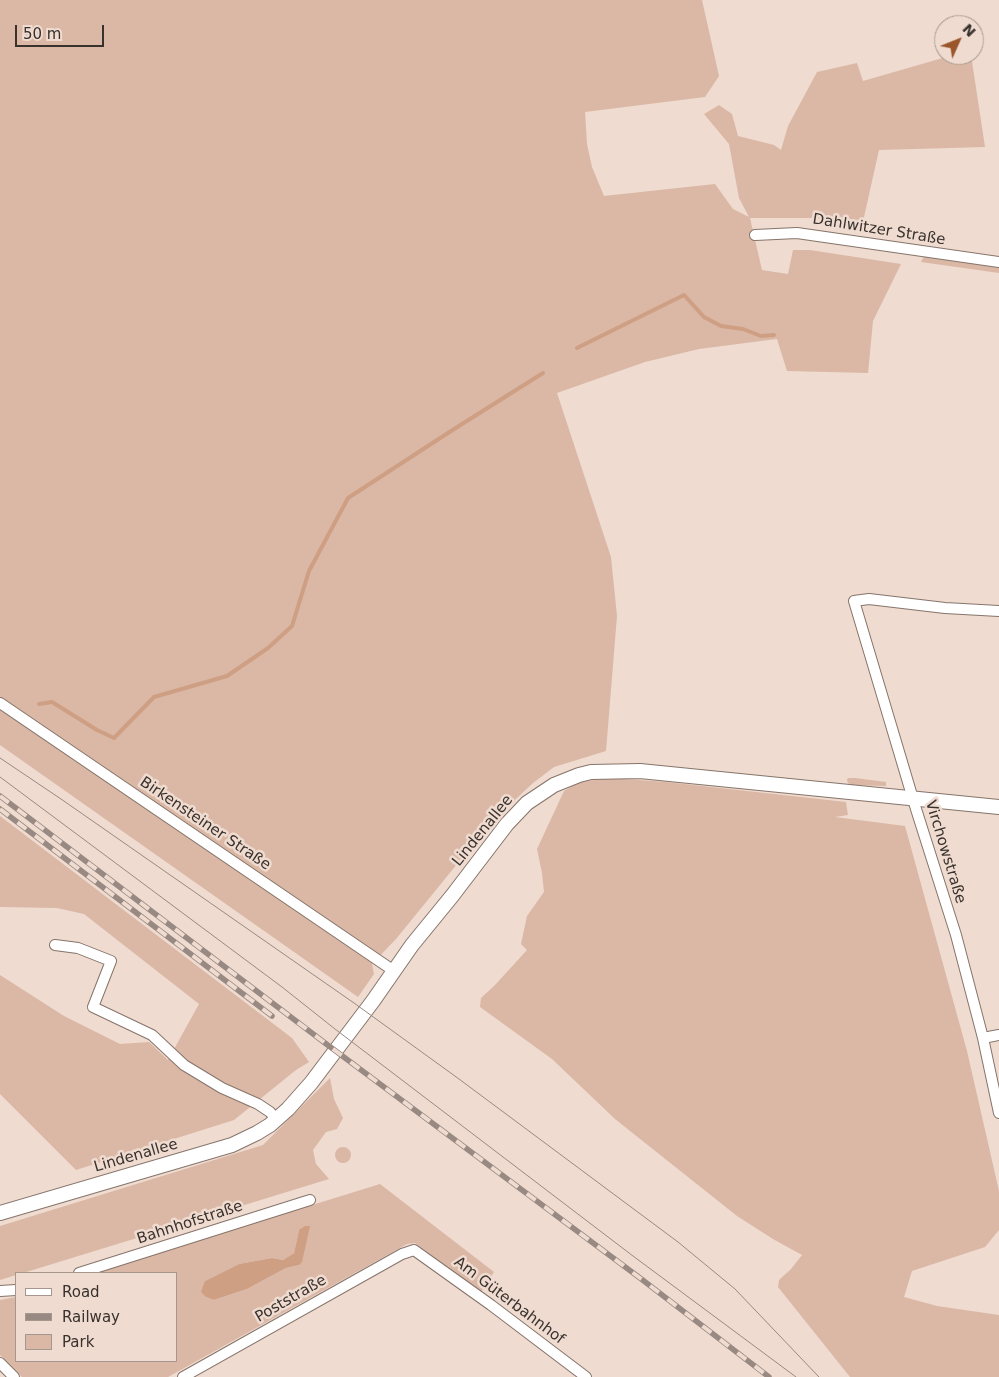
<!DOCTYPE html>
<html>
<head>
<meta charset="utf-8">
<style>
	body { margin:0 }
	#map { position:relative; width:999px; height:1377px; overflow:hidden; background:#efdbd0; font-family:"DejaVu Sans",sans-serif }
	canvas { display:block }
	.legend { position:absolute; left:15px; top:1272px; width:162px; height:90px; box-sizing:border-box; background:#efdbd0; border:1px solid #a6978e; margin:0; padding:6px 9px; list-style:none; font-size:15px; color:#38312c }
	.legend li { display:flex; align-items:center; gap:10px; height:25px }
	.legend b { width:25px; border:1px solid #a6978e }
	.north { position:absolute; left:934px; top:15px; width:50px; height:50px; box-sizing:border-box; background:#efdbd0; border:1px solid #a6978e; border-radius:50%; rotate:46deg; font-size:14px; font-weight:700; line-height:20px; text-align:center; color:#38312c }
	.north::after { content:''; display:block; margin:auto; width:18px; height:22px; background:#9b552a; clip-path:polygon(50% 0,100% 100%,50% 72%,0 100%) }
	.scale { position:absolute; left:15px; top:25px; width:89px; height:22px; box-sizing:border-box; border:2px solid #38312c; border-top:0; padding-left:6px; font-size:15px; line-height:18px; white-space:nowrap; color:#38312c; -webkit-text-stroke:4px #efdbd0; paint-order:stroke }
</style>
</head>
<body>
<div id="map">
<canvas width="999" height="1377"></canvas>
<ul class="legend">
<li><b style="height:6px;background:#fff"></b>Road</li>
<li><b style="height:6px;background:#988a82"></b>Railway</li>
<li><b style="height:14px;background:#dab8a5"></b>Park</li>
</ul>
<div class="north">N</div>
<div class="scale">50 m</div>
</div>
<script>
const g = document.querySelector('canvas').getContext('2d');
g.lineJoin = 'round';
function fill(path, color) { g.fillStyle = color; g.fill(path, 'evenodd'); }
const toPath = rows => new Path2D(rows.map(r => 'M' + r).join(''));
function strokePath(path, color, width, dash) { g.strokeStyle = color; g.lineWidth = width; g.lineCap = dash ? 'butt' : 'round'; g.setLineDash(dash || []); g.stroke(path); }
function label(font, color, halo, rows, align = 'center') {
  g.font = font + ' "DejaVu Sans",sans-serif'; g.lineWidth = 5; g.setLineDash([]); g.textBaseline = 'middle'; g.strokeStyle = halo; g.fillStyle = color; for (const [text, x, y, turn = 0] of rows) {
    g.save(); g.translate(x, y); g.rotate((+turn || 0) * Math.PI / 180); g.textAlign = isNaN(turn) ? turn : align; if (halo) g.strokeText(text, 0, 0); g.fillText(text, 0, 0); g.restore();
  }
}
fill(toPath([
	[0,0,702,0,719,76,705,97,585,112,587,144,592,167,604,196,715,184,733,209,749,217,739,198,729,144,704,114,719,105,732,114,738,136,774,145,781,150,788,126,817,72,857,63,863,81,953,55,971,55,985,147,879,150,862,226,813,218,750,218,762,270,788,274,793,250,810,250,901,264,873,321,868,373,787,371,777,339,699,349,645,362,557,393,611,557,617,616,606,751,554,767,533,783,504,810,484,831,396,939,372,964,374,974,358,997,0,745],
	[924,256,999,268,999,273,921,262],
	[611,778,666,782,846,802,848,815,835,817,905,826,967,1051,999,1191,999,1230,985,1247,912,1271,904,1297,937,1306,999,1315,999,1377,850,1377,778,1287,779,1280,791,1269,802,1255,773,1239,737,1216,615,1119,552,1059,480,1007,481,998,495,985,527,950,521,944,527,916,544,892,542,873,537,849,564,791,579,782],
	[848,778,855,778,886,782,886,786,852,785,848,783,847,780],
	[0,816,292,1038,309,1062,296,1070,234,1120,76,1170,0,1094,0,975,64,1016,120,1044,149,1042,168,1060,199,1004,84,914,57,908,0,907],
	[330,1078,334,1099,343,1118,337,1129,326,1132,313,1150,316,1164,329,1179,23,1273,16,1273,16,1275,0,1280,0,1226,263,1145],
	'335 1155a8 8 0 1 1 16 0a8 8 0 1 1-16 0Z',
	[380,1184,494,1272,481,1292,415,1243,407,1244,168,1377,22,1377,0,1355,0,1300,16,1297,16,1361,176,1361,176,1273,93,1273],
	[299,1230,299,1265,286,1268,247,1289,214,1300,206,1297,205,1281,239,1264,272,1258,283,1260,294,1253]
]), '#dab8a5');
fill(toPath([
	[305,1226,310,1226,302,1262,299,1265,286,1268,247,1289,214,1300,206,1297,201,1292,205,1281,239,1264,272,1258,283,1260,294,1253,299,1230]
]), '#cf9f84');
strokePath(toPath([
	[577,348,684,295,704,317,721,326,743,329,761,336,774,335],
	[39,704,52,702,97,730,114,738,154,697,227,676,268,648,292,626,309,571,348,498,451,431,543,373]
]), '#cf9f84', 4);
const street = toPath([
	[755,235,797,233,999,262],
	[999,611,945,608,869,599,854,601,916,809,956,935,983,1038,999,1113],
	[0,703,394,971],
	[55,945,78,948,111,961,93,1007,152,1035,184,1065,222,1088,258,1104,270,1112,276,1119],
	[983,1038,999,1035],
	[79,1273,310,1200],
	[0,1291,16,1290],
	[0,1363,14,1377],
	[183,1377,402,1254,414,1250,491,1305,586,1377]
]);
const secondary = toPath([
	[0,1213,232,1145,257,1133,270,1125,288,1109,311,1083,373,1001,412,945,452,896,507,824,527,803,554,785,579,775,591,772,640,771,999,807]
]);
strokePath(street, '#86746a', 12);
strokePath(secondary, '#86746a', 16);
strokePath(street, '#fff', 10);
strokePath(secondary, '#fff', 14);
strokePath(toPath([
	[0,758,61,799,354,1003,459,1079,678,1242,735,1289,819,1377],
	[0,777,282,987,335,1029,633,1256,796,1377]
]), '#988a82', 1);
const rail = toPath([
	[0,796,325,1043,640,1278,769,1377],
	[0,809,272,1016]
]);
strokePath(rail, '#988a82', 5.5);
strokePath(rail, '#efdbd0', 4, [11]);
label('15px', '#38312c', '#efdbd0', [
	["Dahlwitzer Straße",879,230,9],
	["Birkensteiner Straße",205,824,34],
	["Lindenallee",483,831,-51],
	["Virchowstraße",945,852,73],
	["Lindenallee",136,1156,-16],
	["Bahnhofstraße",190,1223,-18],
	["Poststraße",291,1299,-30],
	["Am Güterbahnhof",509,1301,37]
]);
</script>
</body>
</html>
